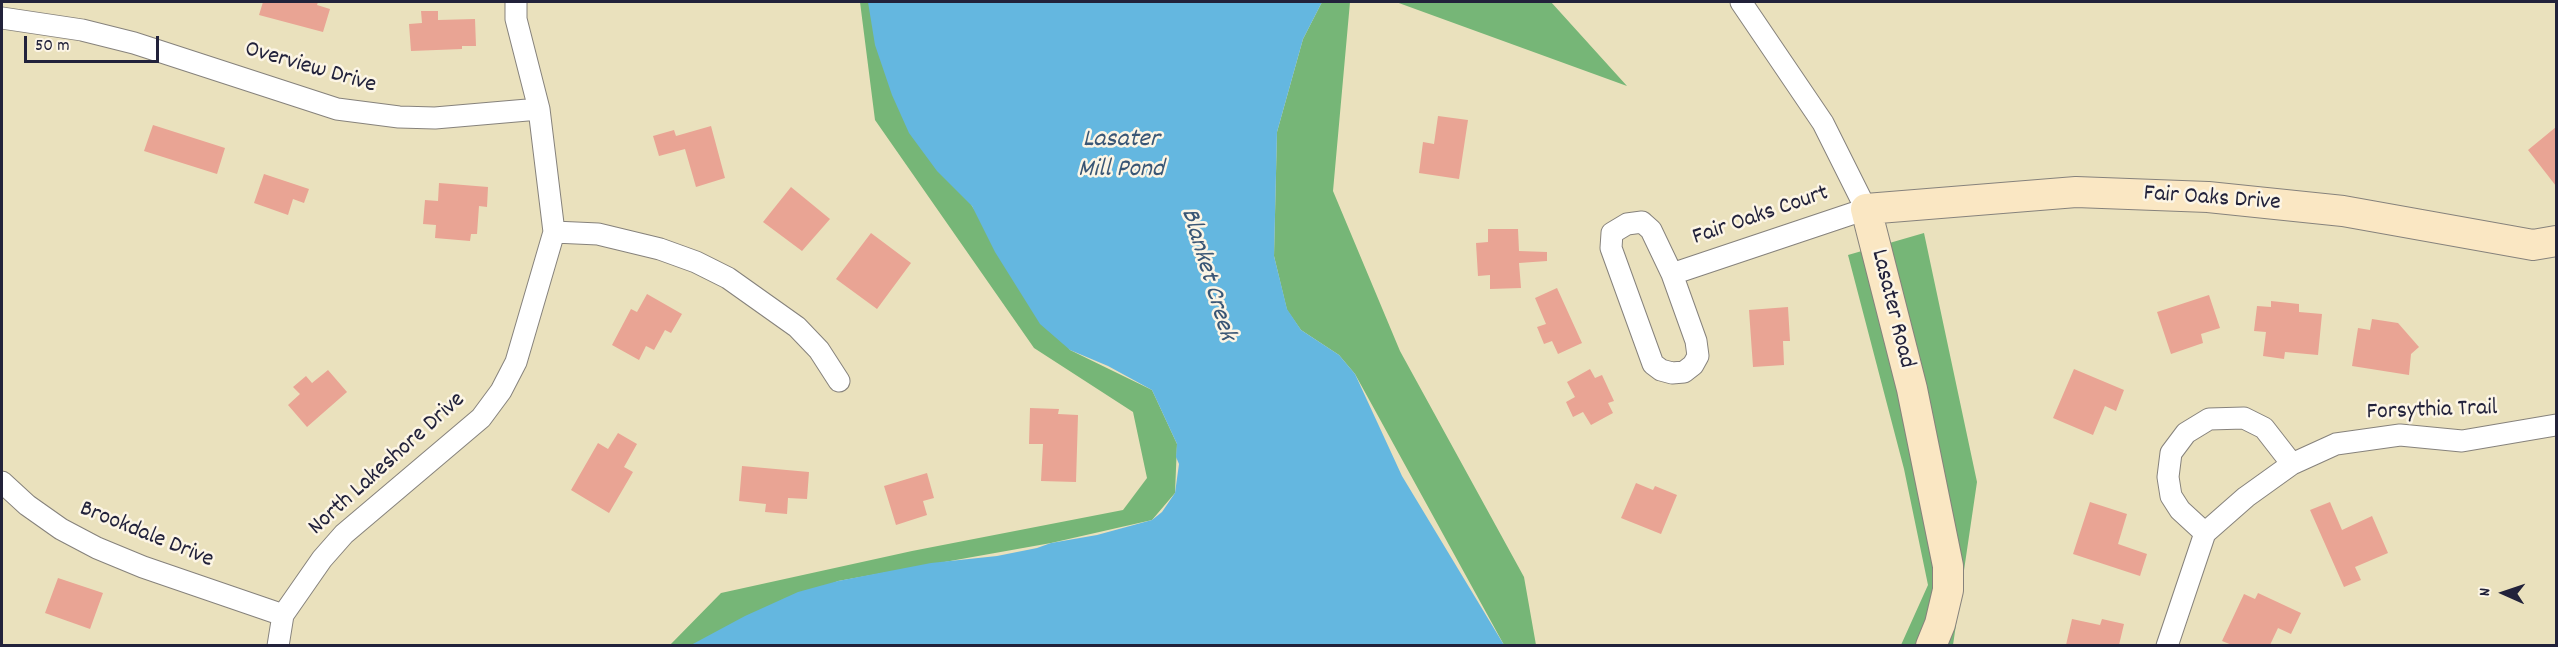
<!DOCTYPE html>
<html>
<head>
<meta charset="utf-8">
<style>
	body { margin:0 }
	#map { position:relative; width:2558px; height:647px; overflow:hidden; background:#eae1bd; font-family:Dekko,sans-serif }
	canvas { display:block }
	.frame { position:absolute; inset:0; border:3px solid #22223b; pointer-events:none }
	.north { position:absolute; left:2474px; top:563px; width:60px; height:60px; -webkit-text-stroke:4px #fcf5e5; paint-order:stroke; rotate:273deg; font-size:16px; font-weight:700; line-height:24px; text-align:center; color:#22223b }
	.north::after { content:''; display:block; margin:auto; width:21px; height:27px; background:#22223b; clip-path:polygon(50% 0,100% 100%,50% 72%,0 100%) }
	.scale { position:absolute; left:24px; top:36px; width:135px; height:27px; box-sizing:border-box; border:3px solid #22223b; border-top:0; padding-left:8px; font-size:18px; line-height:21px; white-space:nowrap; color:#22223b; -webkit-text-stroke:4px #fcf5e5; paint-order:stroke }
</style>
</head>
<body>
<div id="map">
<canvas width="2558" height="647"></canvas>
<div class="frame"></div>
<div class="north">N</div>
<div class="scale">50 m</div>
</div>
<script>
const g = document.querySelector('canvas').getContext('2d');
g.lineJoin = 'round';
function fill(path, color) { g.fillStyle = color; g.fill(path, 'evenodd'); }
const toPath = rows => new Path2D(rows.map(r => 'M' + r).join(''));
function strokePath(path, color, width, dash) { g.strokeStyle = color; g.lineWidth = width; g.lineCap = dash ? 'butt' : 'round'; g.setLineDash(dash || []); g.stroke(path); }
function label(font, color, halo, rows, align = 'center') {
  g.font = font + ' Dekko,sans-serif'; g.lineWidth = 5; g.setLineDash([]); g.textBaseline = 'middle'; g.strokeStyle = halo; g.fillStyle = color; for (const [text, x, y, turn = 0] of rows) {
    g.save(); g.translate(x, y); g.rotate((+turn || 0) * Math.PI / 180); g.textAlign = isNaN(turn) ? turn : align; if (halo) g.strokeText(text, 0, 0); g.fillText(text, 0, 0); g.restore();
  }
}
fill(toPath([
	[860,2,875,2,972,206,1070,350,1152,390,1177,444,1175,493,1152,520,1051,543,838,581,692,645,669,646,721,593,912,551,1123,510,1147,478,1133,412,1034,348,875,120],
	[1322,2,1350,2,1333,191,1400,351,1524,577,1536,645,1504,645,1355,374,1339,355,1301,330,1287,310,1274,256,1277,132,1303,39],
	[1396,2,1551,2,1627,86],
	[1924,233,1977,482,1953,645,1901,645,1928,585,1904,469,1848,255]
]), '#76b677');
fill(toPath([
	[868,2,1322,2,1303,39,1277,132,1274,256,1287,309,1301,330,1339,355,1355,374,1402,476,1504,645,691,645,745,616,798,592,838,581,931,563,997,556,1037,548,1051,543,1097,535,1152,520,1162,512,1175,493,1179,464,1176,457,1177,444,1152,390,1108,366,1070,350,1040,324,995,252,972,206,937,171,909,133,892,95,875,45]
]), '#64b7e0');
fill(toPath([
	[263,2,318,2,317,5,330,9,323,32,259,15],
	[421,11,438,11,438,20,475,19,476,46,462,46,462,49,411,51,409,24,422,23],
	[1438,116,1468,120,1459,179,1419,173,1423,142,1434,144],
	[153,125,225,148,217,174,144,151],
	[711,126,725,178,696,187,685,149,659,156,653,136,674,130,676,136],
	[2556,127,2556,186,2528,150],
	[264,174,309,189,304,203,293,199,288,215,254,203],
	[439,183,488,187,487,207,479,206,477,234,471,234,470,241,435,238,436,225,423,224,425,200,438,201],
	[791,187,830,219,802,251,763,222],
	[1488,229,1518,229,1519,251,1547,252,1547,261,1519,263,1521,288,1490,289,1490,275,1478,276,1476,243,1488,242],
	[871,233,911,263,877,309,836,279],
	[1557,288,1582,343,1558,354,1552,341,1544,344,1537,327,1546,324,1535,298],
	[647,294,682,314,671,333,665,330,654,350,646,346,639,360,612,345,631,309,637,312],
	[2209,295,2220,328,2201,334,2203,343,2171,354,2157,312],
	[2271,301,2299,304,2299,312,2322,314,2318,355,2285,352,2284,359,2263,356,2266,332,2254,331,2257,306,2271,307],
	[1788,307,1790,341,1783,341,1784,365,1753,367,1749,310],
	[2372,319,2398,323,2419,347,2411,354,2409,375,2352,366,2358,328,2370,330],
	[1590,369,1595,378,1602,375,1614,401,1608,403,1613,413,1591,425,1583,412,1573,417,1566,402,1575,397,1567,382],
	[2074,369,2124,390,2116,411,2105,406,2093,435,2053,418],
	[328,370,347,392,307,427,288,405,300,394,293,387,306,376,312,383],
	[1030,408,1059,409,1058,414,1078,415,1076,482,1041,481,1043,444,1029,444],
	[618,433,637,444,624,467,633,472,609,513,571,490,598,443,608,449],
	[742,466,809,472,807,499,788,498,787,514,765,512,766,504,739,501],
	[927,473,934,498,923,501,927,515,896,525,884,486],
	[1636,483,1653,490,1655,486,1677,495,1661,534,1621,518],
	[2090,502,2127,514,2118,544,2147,554,2140,576,2073,554],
	[2330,502,2342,530,2372,516,2388,553,2355,567,2361,580,2344,587,2310,510],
	[58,578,103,593,90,629,45,613],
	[2258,593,2301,613,2291,634,2278,628,2270,645,2232,645,2222,641,2244,594,2255,599],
	[2072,619,2100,625,2102,619,2124,624,2119,645,2066,645]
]), '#e9a494');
const street = toPath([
	[2,18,82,30,134,43,337,109,399,117,435,118,539,109],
	[1642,222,1651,230,1672,274,1696,341,1698,356,1693,365,1684,372,1672,373,1661,370,1653,364,1611,248,1612,233,1627,224,1642,222],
	[554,232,598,234,660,249,696,262,728,278,797,327,819,350,839,381],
	[1672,274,1866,209,1823,123,1741,2],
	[2,482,27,505,61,529,97,548,143,567,283,615],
	[2205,533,2180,510,2171,496,2168,477,2171,453,2186,433,2209,419,2244,418,2264,428,2292,464],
	[278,646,283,615,322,559,344,534,481,418,501,391,516,362,554,232,539,109,516,19,516,2],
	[2167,646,2205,533,2246,497,2292,464,2336,444,2400,435,2462,441,2556,425]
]);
const secondary = toPath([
	[1931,646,1940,624,1948,590,1948,566,1912,389,1866,209,2076,192,2208,197,2343,211,2533,245,2556,241]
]);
strokePath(street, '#86827c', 23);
strokePath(secondary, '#86827c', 32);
strokePath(street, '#fff', 21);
strokePath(secondary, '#fae7c3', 30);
label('24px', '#22223b', '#fcf5e5', [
	["Overview Drive",310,69,16],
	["Fair Oaks Drive",2212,200,4],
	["Fair Oaks Court",1761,217,-19],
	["Lasater Road",1891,309,76],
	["Forsythia Trail",2432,412,-2],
	["North Lakeshore Drive",388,465,-42],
	["Brookdale Drive",146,536,22]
]);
label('italic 26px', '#395675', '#fcf5e5', [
	["Lasater",1121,141],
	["Mill Pond",1121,171],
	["Blanket Creek",1206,275,73]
]);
</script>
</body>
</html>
